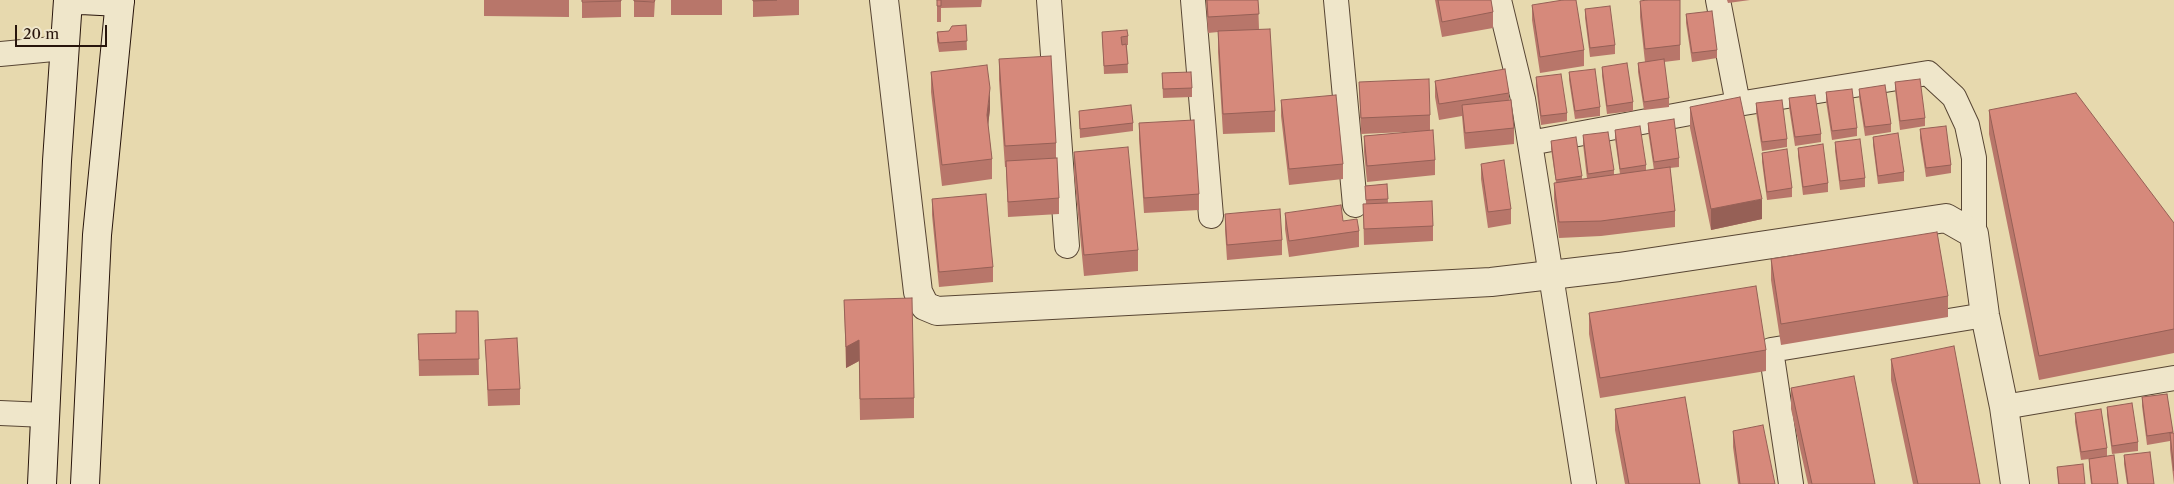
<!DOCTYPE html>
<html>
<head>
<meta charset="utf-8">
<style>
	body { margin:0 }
	#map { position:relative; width:2174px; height:484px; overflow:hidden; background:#e7d9ae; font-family:"Libre Caslon Text",serif }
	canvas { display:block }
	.scale { position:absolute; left:15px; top:25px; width:92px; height:22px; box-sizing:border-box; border:2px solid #28150c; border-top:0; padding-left:6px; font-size:15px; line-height:18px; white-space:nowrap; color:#28150c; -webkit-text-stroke:4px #efe6ca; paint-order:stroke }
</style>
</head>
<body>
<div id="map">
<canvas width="2174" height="484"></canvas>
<div class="scale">20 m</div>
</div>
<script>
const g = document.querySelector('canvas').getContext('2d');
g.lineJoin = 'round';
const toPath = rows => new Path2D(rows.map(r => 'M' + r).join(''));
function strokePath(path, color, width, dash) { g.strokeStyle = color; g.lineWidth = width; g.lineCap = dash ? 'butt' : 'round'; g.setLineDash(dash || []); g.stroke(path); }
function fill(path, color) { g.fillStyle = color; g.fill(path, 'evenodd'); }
const minor = toPath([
	[1049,0,1067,246],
	[1193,0,1211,216],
	[1336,0,1355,205],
	[1499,0,1523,99,1584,484],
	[1718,0,1738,104],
	[0,54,64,48],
	[1530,143,1738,104,1928,73,1954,97,1967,125,1974,158,1974,234],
	[2004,407,2174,378],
	[0,413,45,415],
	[1791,484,1771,350,1985,315]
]);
const tertiary = toPath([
	[884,0,918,292,925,306,937,311,1491,282,1619,267,1946,218,1974,234,1985,315,2004,407,2015,484]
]);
const secondary = toPath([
	[81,0,120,2],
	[42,484,57,161,68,0],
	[85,484,97,235,120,0]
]);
strokePath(minor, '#584634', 26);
strokePath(tertiary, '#584634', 30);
strokePath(secondary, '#28150c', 30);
strokePath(minor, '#efe6ca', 24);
strokePath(tertiary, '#efe6ca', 28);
strokePath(secondary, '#efe6ca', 28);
fill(toPath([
	[484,0,569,0,569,17,484,16],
	[582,0,621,0,621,17,582,18],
	[634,0,655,0,654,17,634,17],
	[671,0,722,0,722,15,671,15],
	[753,0,799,0,799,15,753,17],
	[937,0,982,0,981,7,941,8,941,22,937,22],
	[1206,0,1258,0,1259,29,1275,111,1275,132,1223,134,1218,52,1218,32,1208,33],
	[1435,0,1491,0,1493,12,1493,28,1442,37],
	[1680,0,1680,60,1664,62,1669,98,1669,107,1644,110,1638,72,1638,63,1645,62,1640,17,1640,1],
	[1727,0,1750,0,1728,3],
	[1532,5,1584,50,1584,66,1540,73,1532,20],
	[1585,9,1615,45,1615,54,1590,57,1585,18],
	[1686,14,1717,50,1717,58,1692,62,1686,23],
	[966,25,967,50,939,52,937,41,937,32,949,31],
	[1102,32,1128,36,1128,45,1127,45,1128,73,1104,74],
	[999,59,1056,143,1056,158,1059,198,1059,214,1008,217,1006,167,1005,167,999,80],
	[1602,67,1633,102,1633,111,1607,114,1602,76],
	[931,72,990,109,988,125,992,159,992,179,942,186,931,92],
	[1569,72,1600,107,1600,116,1575,119,1569,80],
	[1162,73,1192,88,1192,97,1163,98],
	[1536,77,1567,113,1567,121,1541,125,1536,86],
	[1435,81,1509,93,1509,101,1514,128,1514,144,1465,149,1462,116,1439,120,1435,97],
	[1359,82,1430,115,1430,130,1435,160,1435,175,1367,182,1364,152,1364,136,1427,131,1361,134],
	[1895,82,1925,118,1925,126,1900,130,1895,90],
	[1859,89,1891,124,1891,132,1865,136,1859,97],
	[1826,92,1857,128,1857,136,1832,140,1826,101],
	[1789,98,1821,134,1821,142,1795,146,1789,107],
	[1281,100,1343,164,1343,179,1289,185,1281,116],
	[1756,103,1787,139,1787,147,1762,151,1756,112],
	[1690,107,1762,219,1711,230,1690,128],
	[1989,110,2174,223,2174,353,2039,380,1989,134],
	[1079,111,1133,123,1133,131,1080,138],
	[1139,123,1199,194,1199,210,1144,213,1139,139],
	[1648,123,1679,158,1679,167,1670,168,1675,211,1675,227,1601,236,1559,238,1554,199,1554,183,1556,183,1551,149,1551,141,1582,176,1582,179,1587,179,1583,144,1583,135,1614,170,1614,175,1620,174,1615,139,1615,130,1646,165,1646,171,1654,170,1648,131],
	[1920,129,1951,165,1951,173,1926,177,1920,138],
	[1873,137,1904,172,1904,181,1878,184,1873,145],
	[1835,142,1865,178,1865,187,1840,190,1835,151],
	[1798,148,1828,183,1828,192,1803,195,1798,156],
	[1074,152,1138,250,1138,271,1084,276,1074,173],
	[1762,153,1792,188,1792,197,1767,200,1762,162],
	[1481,164,1511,209,1511,224,1488,228,1481,179],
	[1387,184,1388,203,1433,226,1433,241,1364,245,1363,204,1366,204,1365,186],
	[932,199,993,267,993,282,939,287,932,215],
	[1285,213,1343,221,1359,231,1359,247,1289,257,1285,229],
	[1225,214,1282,240,1282,255,1227,260,1225,230],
	[1771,259,1948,296,1948,317,1781,345,1771,280],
	[844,300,914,398,914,418,860,420,859,361,846,368],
	[478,311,479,375,419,376,418,334,456,333],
	[1589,313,1766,350,1766,371,1600,398,1589,334],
	[485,340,520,389,520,405,488,406],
	[1891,359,1980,484,1913,484,1891,380],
	[1791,388,1875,484,1808,484,1791,409],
	[2167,394,2173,433,2174,433,2174,484,2170,449,2170,441,2147,445,2142,406,2142,397],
	[2107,407,2138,442,2138,451,2112,454,2107,415],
	[1615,409,1700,484,1625,484,1615,430],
	[2075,413,2107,448,2107,456,2118,484,2091,484,2089,467,2089,459,2081,460,2075,422],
	[1733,431,1775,484,1738,484,1733,447],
	[2124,455,2154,484,2127,484,2124,464],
	[2057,467,2085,484,2058,484]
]), '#b8766a');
fill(toPath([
	[990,88,990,109,987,135,987,115],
	[1762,199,1762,219,1711,230,1711,209],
	[859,340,859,361,846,368,846,347]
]), '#966056');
const building = toPath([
	[582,0,621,0,621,1,582,2,582,0],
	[634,0,655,0,654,2,634,1,634,0],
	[753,0,777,0,753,1,753,0],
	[937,0,941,0,941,6,937,6,937,0],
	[1207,0,1258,0,1259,14,1208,17,1207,0],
	[1438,0,1491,0,1493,12,1442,22,1438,0],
	[1563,0,1576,0,1584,50,1540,57,1532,5,1563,0],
	[1647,0,1680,0,1680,45,1645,49,1640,1,1647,0],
	[1610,6,1615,45,1590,48,1585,9,1610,6],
	[1712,11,1717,50,1692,53,1686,14,1712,11],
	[966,25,967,41,939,43,937,32,949,31,952,26,966,25],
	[1270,29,1275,111,1223,114,1218,31,1270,29],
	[1127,30,1128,36,1121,37,1122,45,1126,44,1128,64,1104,66,1102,32,1127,30],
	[1051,56,1056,143,1005,146,999,59,1051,56],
	[1664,59,1669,98,1644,102,1638,63,1664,59],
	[1627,63,1633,102,1607,106,1602,67,1627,63],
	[987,65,990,88,987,115,992,159,942,165,931,72,987,65],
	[1505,69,1509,93,1439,104,1435,81,1505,69],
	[1595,69,1600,107,1575,111,1569,72,1595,69],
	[1191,72,1192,88,1163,89,1162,73,1191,72],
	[1561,74,1567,113,1541,116,1536,77,1561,74],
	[1429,79,1430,115,1361,118,1359,82,1429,79],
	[1920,79,1925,118,1900,121,1895,82,1920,79],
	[1885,85,1891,124,1865,127,1859,89,1885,85],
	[1852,89,1857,128,1832,131,1826,92,1852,89],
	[2076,93,2174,223,2174,329,2039,356,1989,110,2076,93],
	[1336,95,1343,164,1289,169,1281,100,1336,95],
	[1815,95,1821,134,1795,137,1789,98,1815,95],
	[1740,97,1762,199,1711,209,1690,107,1740,97],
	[1511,100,1514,128,1465,133,1462,105,1511,100],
	[1782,100,1787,139,1762,142,1756,103,1782,100],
	[1131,105,1133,123,1080,129,1079,111,1131,105],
	[1674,119,1679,158,1654,162,1648,123,1674,119],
	[1194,120,1199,194,1144,198,1139,123,1194,120],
	[1640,126,1646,165,1620,169,1615,130,1640,126],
	[1946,126,1951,165,1926,168,1920,129,1946,126],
	[1433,130,1435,160,1367,166,1364,136,1433,130],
	[1608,132,1614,170,1588,174,1583,135,1608,132],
	[1898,133,1904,172,1878,176,1873,137,1898,133],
	[1576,137,1582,176,1556,180,1551,141,1576,137],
	[1860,139,1865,178,1840,181,1835,142,1860,139],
	[1823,144,1828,183,1803,187,1798,148,1823,144],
	[1128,147,1138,250,1084,255,1074,152,1128,147],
	[1787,149,1792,188,1767,192,1762,153,1787,149],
	[1057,158,1059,198,1008,202,1006,161,1057,158],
	[1504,160,1511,209,1488,212,1481,164,1504,160],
	[1670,167,1675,211,1601,221,1559,222,1554,183,1670,167],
	[1387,184,1388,199,1366,200,1365,186,1387,184],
	[986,194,993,267,939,272,932,199,986,194],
	[1432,201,1433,226,1364,229,1363,204,1432,201],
	[1341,205,1343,221,1357,219,1359,231,1289,241,1285,213,1341,205],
	[1280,209,1282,240,1227,245,1225,214,1280,209],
	[1937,232,1948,296,1781,324,1771,259,1937,232],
	[1756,286,1766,350,1600,378,1589,313,1756,286],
	[912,298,914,398,860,399,859,340,846,347,844,300,912,298],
	[456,311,478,311,479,359,419,360,418,334,456,333,456,311],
	[517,338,520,389,488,390,485,340,517,338],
	[1954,346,1980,484,1918,484,1891,359,1954,346],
	[1854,376,1875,484,1812,484,1791,388,1854,376],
	[2167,394,2173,432,2147,436,2142,397,2167,394],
	[1685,397,1700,484,1629,484,1615,409,1685,397],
	[2132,403,2138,442,2112,446,2107,407,2132,403],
	[2101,409,2107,448,2081,452,2075,413,2101,409],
	[1763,425,1775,484,1740,484,1733,431,1763,425],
	[2170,433,2174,433,2174,471,2170,433],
	[2150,452,2154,484,2128,484,2124,455,2150,452],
	[2114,455,2118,484,2092,484,2089,459,2114,455],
	[2083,464,2085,484,2059,484,2057,467,2083,464]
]);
fill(building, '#d6897b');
strokePath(building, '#966056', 1);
</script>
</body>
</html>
